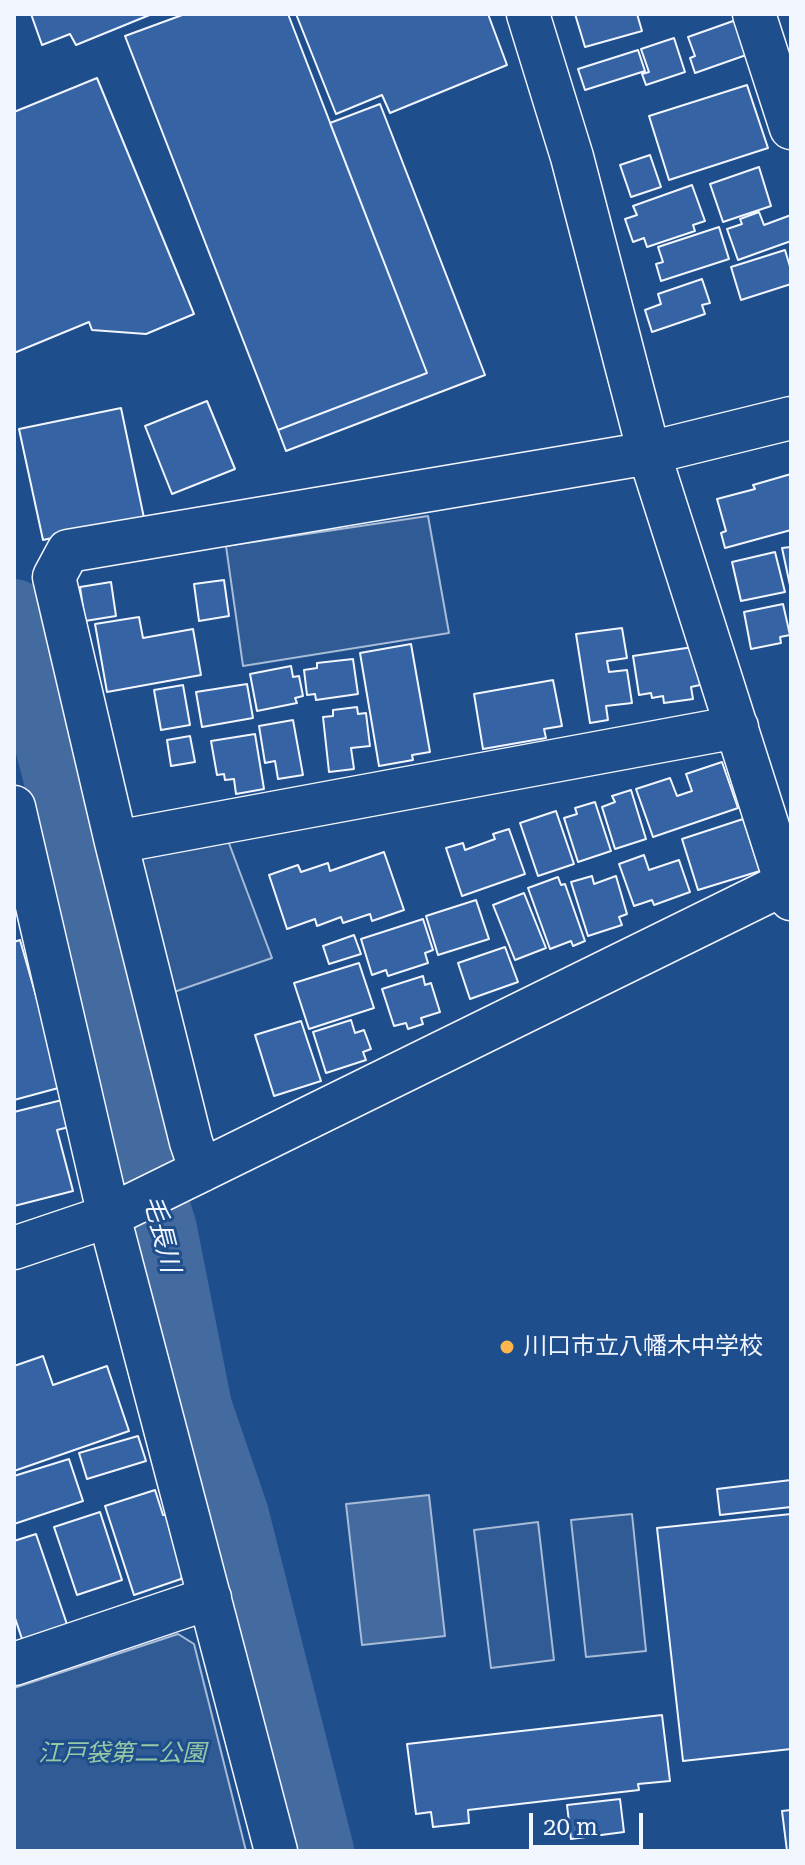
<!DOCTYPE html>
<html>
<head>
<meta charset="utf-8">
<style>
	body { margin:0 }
	#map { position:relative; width:805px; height:1865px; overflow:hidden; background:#1f4e8c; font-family:"Roboto Serif",serif }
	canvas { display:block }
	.frame { position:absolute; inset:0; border:16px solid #f2f6ff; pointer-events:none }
	.scale { position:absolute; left:529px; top:1813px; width:114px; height:36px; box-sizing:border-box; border:4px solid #f2f6ff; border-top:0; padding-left:10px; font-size:24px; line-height:28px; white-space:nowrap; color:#f2f6ff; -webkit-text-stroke:6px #1f4e8c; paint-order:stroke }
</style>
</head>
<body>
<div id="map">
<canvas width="805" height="1865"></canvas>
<div class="frame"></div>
<div class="scale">20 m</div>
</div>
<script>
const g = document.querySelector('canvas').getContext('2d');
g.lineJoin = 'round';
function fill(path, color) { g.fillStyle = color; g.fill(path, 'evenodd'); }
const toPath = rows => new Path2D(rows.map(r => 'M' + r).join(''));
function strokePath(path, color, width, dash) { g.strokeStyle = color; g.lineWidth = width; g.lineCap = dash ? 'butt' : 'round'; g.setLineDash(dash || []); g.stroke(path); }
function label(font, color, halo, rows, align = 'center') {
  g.font = font + ' "Roboto Serif","Noto Sans JP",serif'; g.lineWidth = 6; g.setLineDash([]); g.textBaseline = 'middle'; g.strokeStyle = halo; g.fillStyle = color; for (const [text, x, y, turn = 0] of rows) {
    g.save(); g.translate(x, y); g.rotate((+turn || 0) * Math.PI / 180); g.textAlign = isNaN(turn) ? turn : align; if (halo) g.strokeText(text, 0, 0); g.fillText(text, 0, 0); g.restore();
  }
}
const built = toPath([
	[428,516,449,633,243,666,226,546,428,516],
	[227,838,272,958,174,992,140,860,146,854,227,838],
	[632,1514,646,1651,586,1657,571,1520,632,1514],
	[538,1522,554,1660,491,1668,474,1530,538,1522],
	[178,1634,194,1644,246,1851,14,1851,14,1688,178,1634]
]);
fill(built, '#305b95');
strokePath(built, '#a8bbd7', 2);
const water = toPath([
	[429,1495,445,1636,362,1645,346,1504,429,1495]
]);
fill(water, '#446ba0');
strokePath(water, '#a8bbd7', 2);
strokePath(toPath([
	[14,613,56,772,123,1099,163,1229,198,1407,235,1515,320,1851]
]), '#446ba0', 68);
const building = toPath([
	[31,14,152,14,76,45,70,34,42,45,31,14],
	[185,14,288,14,427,373,278,430,125,36,185,14],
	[296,14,488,14,507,65,390,113,382,95,336,114,296,14],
	[575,14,637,14,642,31,585,47,575,14],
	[736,20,749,54,695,73,690,58,695,56,688,37,736,20],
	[674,38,685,72,646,85,642,74,649,72,641,49,674,38],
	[638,50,645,71,585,90,578,69,638,50],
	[97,78,194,314,146,334,92,330,89,322,14,353,14,112,97,78],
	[747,85,768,148,669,180,649,116,747,85],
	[380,104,485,375,286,451,278,430,427,373,330,123,380,104],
	[650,155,661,187,631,197,620,165,650,155],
	[759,167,771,206,723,222,710,184,759,167],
	[692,185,705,221,693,225,695,231,647,247,644,238,633,242,625,219,637,215,633,206,692,185],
	[759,212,764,225,791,215,791,241,738,260,727,229,742,224,740,219,759,212],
	[719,227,729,259,661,281,656,264,663,262,658,247,719,227],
	[785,250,791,270,791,284,741,300,731,267,785,250],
	[702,279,710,303,702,305,705,314,652,332,645,310,661,304,658,294,702,279],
	[207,401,235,469,172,494,145,426,207,401],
	[121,408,144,518,43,540,19,429,121,408],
	[791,474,791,530,725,548,721,533,726,531,717,499,755,489,753,485,791,474],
	[791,547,791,590,782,548,791,547],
	[775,552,785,592,741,601,732,562,775,552],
	[224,580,229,616,199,621,194,584,224,580],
	[111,582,116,616,85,621,80,587,111,582],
	[783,604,790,635,780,637,781,643,751,649,744,612,783,604],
	[139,617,143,638,193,629,201,675,107,692,95,624,139,617],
	[622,628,627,658,607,661,609,672,627,670,632,703,606,706,608,720,590,723,576,634,622,628],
	[411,644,430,752,412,755,413,760,379,766,360,653,411,644],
	[693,647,700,685,691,687,693,699,664,703,663,696,652,698,651,693,639,695,633,656,693,647],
	[353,659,358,694,316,700,315,694,307,695,304,670,317,668,317,663,353,659],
	[291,666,293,677,299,676,303,696,295,698,297,703,257,711,250,674,291,666],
	[553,680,562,726,544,729,546,738,483,749,474,694,553,680],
	[247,684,253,718,202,727,196,692,247,684],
	[183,685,190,725,161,730,154,690,183,685],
	[357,707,358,714,366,713,370,746,351,748,354,769,329,772,323,717,333,716,333,710,357,707],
	[293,720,303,775,278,779,275,761,265,763,259,726,293,720],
	[255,734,264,789,236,794,234,779,225,780,224,774,217,775,211,741,255,734],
	[190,736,195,762,171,766,167,740,190,736],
	[722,762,738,808,653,837,636,789,670,778,677,796,692,791,686,774,722,762],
	[631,790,646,839,615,849,602,807,615,802,612,796,631,790],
	[595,802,611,851,578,862,564,818,577,814,575,808,595,802],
	[556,811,574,864,538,876,520,823,556,811],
	[743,819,760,871,698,890,682,839,743,819],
	[509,829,525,874,462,896,446,848,463,843,465,850,495,839,493,834,509,829],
	[384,852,404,910,372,921,370,914,343,923,341,917,317,926,315,919,287,929,269,875,298,865,301,872,328,863,330,871,384,852],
	[644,855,649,870,679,860,690,892,654,905,652,900,634,906,619,864,644,855],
	[592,876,594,884,616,876,627,914,619,917,622,925,588,936,571,882,592,876],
	[558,877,561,885,565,884,585,941,573,946,571,941,550,949,528,888,558,877],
	[524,893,546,948,515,960,493,905,524,893],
	[476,900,489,939,438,955,426,916,476,900],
	[423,919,433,950,425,953,428,963,388,976,386,970,372,975,361,939,423,919],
	[354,935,361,954,329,964,323,946,354,935],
	[20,940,62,1087,14,1100,14,942,20,940],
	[505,947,518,982,470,999,458,963,505,947],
	[359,963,374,1008,309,1029,294,983,359,963],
	[423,976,425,985,431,983,440,1012,421,1018,423,1024,408,1029,406,1023,394,1026,382,989,423,976],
	[351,1020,355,1033,364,1030,371,1049,363,1052,366,1060,326,1073,313,1032,351,1020],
	[301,1021,321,1081,274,1096,255,1035,301,1021],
	[66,1099,73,1126,57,1130,73,1191,14,1206,14,1112,66,1099],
	[43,1356,53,1385,107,1366,129,1431,14,1471,14,1366,43,1356],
	[138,1436,146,1461,87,1479,79,1453,138,1436],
	[69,1459,83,1501,14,1524,14,1476,69,1459],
	[791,1480,791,1507,720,1515,717,1489,791,1480],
	[155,1490,163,1515,167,1515,185,1566,181,1579,134,1595,105,1506,155,1490],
	[100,1512,122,1580,77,1595,54,1527,100,1512],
	[791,1514,791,1749,683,1761,657,1528,791,1514],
	[36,1534,70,1633,25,1648,14,1615,14,1541,36,1534],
	[662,1715,670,1781,638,1784,639,1790,468,1810,469,1823,433,1827,431,1812,416,1814,407,1744,662,1715],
	[620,1799,624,1832,571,1839,567,1805,620,1799],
	[791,1810,791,1851,787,1851,782,1811,791,1810]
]);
fill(building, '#3563a3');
strokePath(building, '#f2f6ff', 2);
const minor = toPath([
	[528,14,572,157,649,453,791,899],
	[754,14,791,128],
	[14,807,109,1216,276,1851],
	[116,842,737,727],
	[201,1171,191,1142,116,842,54,577,68,551,649,453,791,418],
	[14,1248,109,1216,786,883,791,883],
	[14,1664,210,1598]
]);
strokePath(minor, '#f2f6ff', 45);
strokePath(minor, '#1f4e8c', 42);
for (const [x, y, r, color] of [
	[507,1347,8,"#ffb74d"]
]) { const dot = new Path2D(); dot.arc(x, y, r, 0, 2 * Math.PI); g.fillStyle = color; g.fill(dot); strokePath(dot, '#1f4e8c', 3); }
label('24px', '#f2f6ff', '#1f4e8c', [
	["川口市立八幡木中学校",523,1347]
], 'left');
label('italic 24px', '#97c8a6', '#1f4e8c', [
	["江戸袋第二公園",122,1754]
]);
label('italic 26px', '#f2f6ff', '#1f4e8c', [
	["毛長川",161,1234,76]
]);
</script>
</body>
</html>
